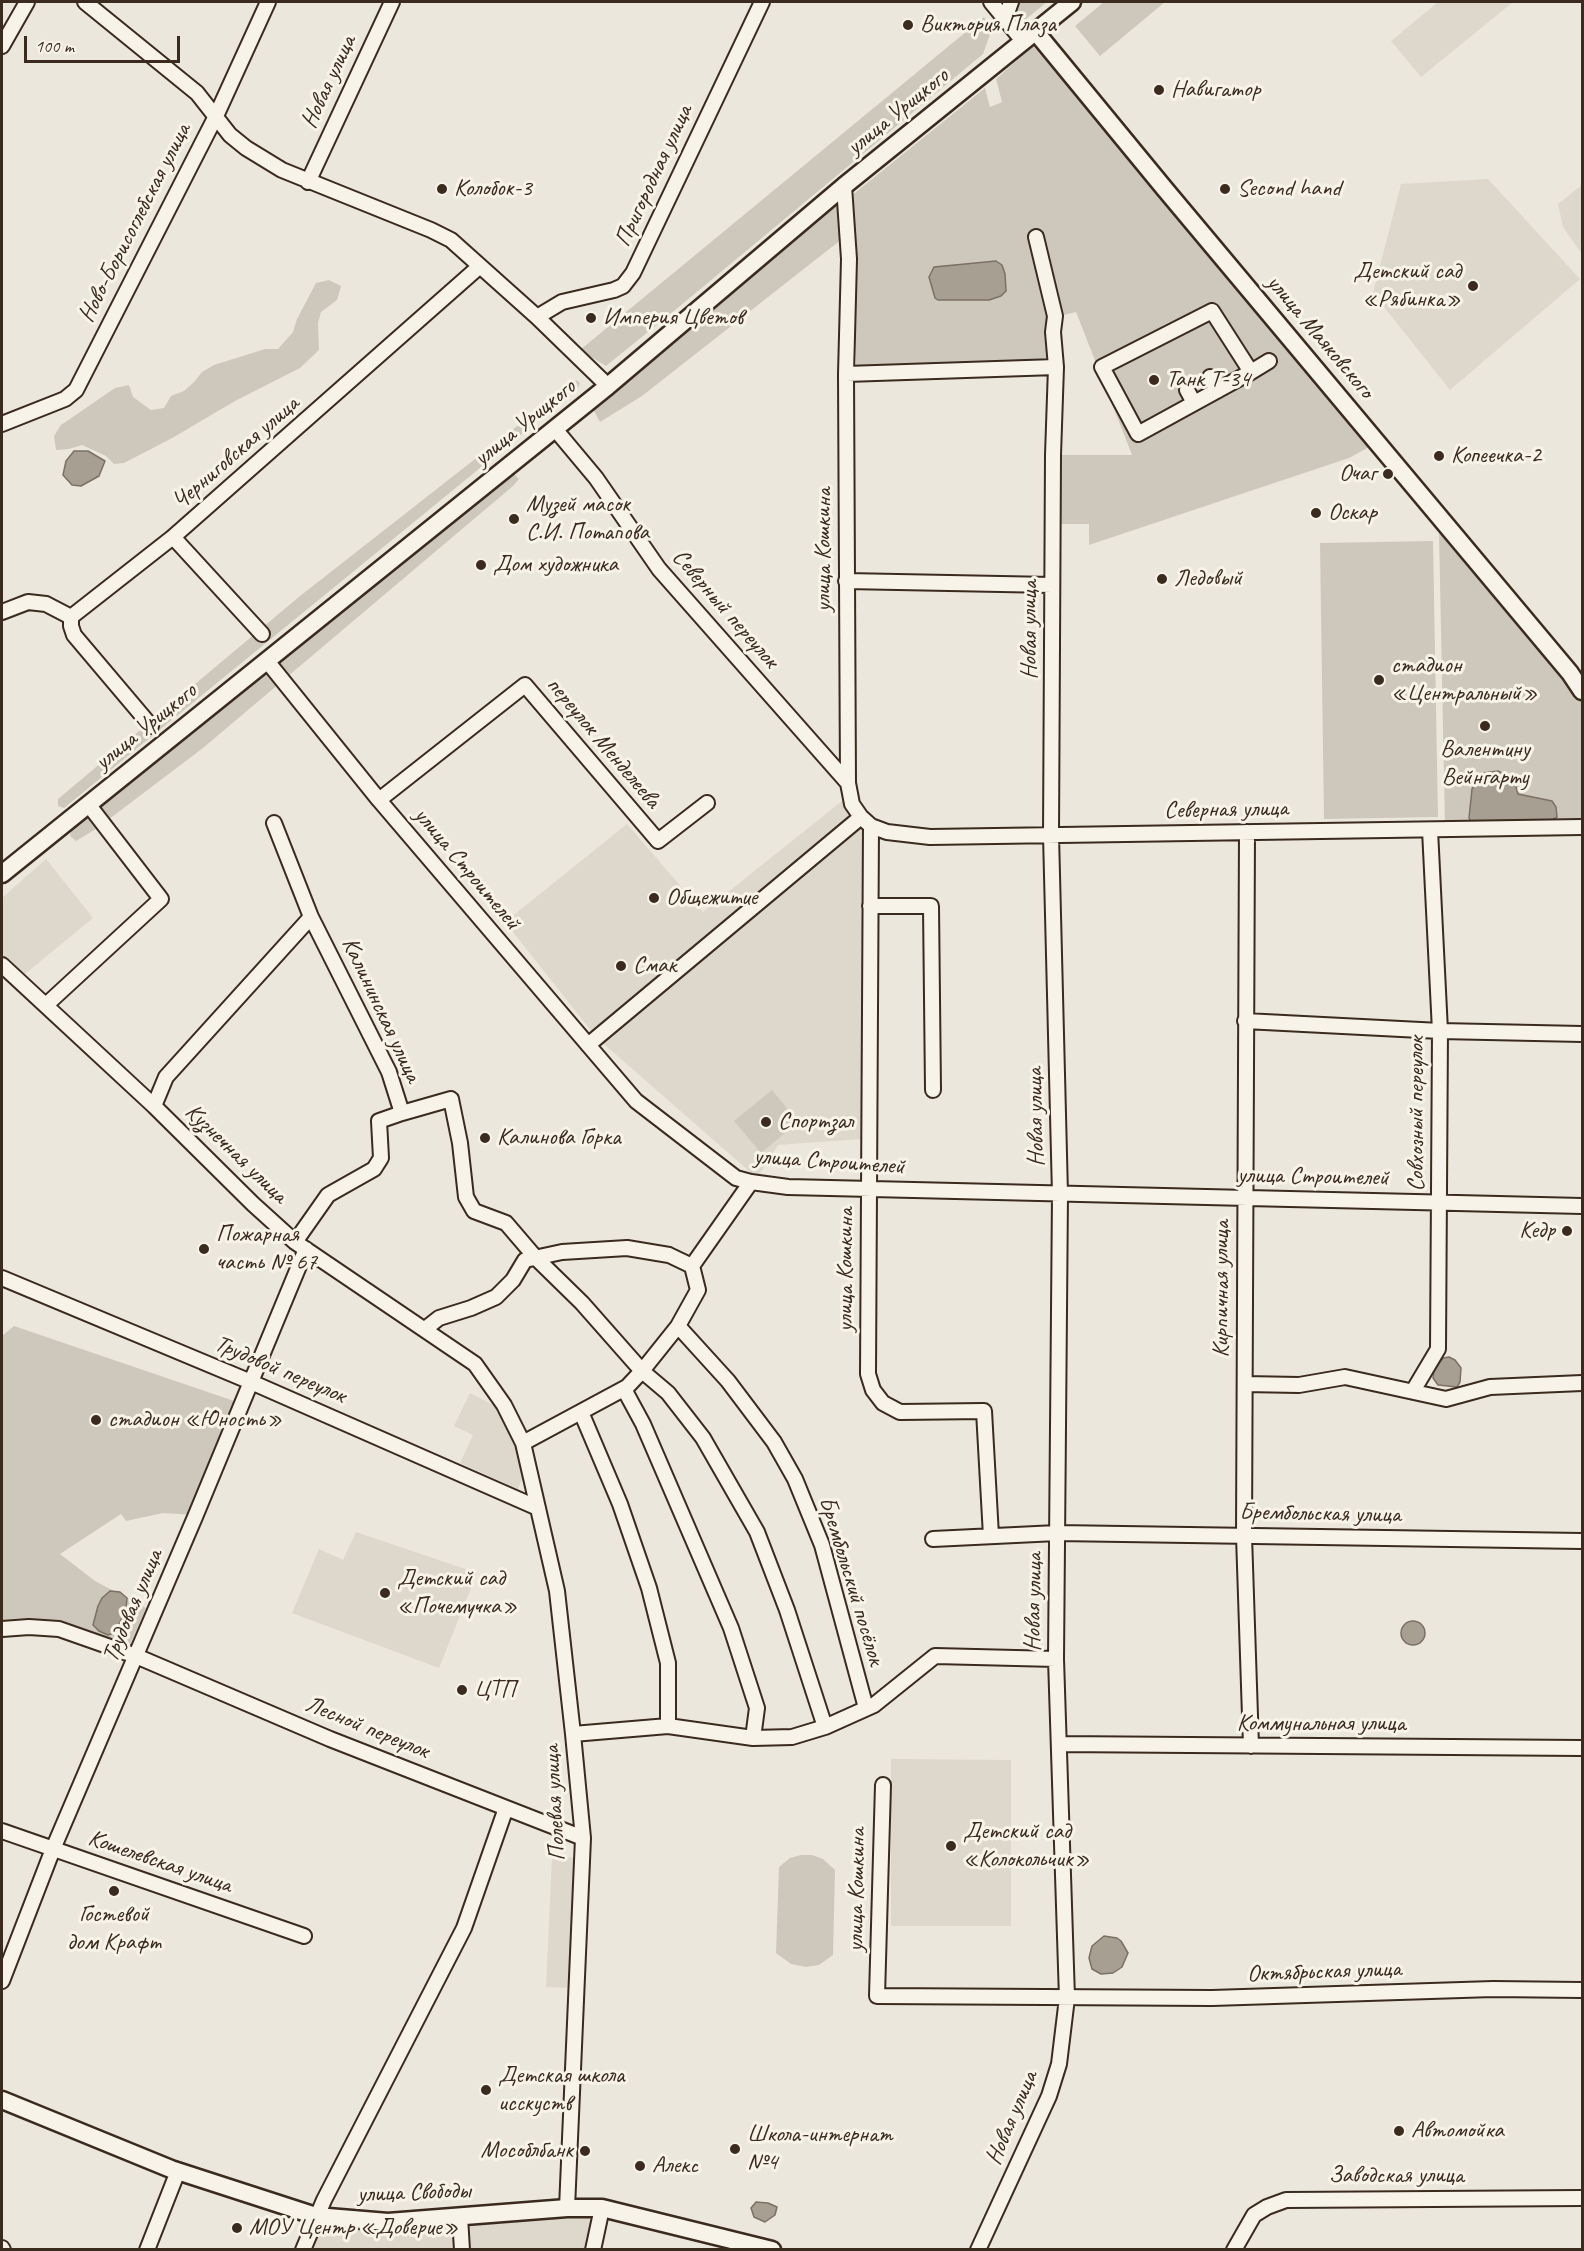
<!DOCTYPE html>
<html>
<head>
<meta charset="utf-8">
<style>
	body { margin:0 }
	#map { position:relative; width:1584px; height:2251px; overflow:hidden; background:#ece7dc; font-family:Caveat,sans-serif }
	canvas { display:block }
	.frame { position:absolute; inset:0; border:3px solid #3b2a1e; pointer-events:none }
	.scale { position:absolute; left:24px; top:36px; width:156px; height:27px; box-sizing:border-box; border:3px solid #3b2a1e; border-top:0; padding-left:8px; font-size:18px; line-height:21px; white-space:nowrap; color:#3b2a1e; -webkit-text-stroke:4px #f7f3e8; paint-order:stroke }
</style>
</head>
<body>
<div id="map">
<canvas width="1584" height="2251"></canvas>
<div class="frame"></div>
<div class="scale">100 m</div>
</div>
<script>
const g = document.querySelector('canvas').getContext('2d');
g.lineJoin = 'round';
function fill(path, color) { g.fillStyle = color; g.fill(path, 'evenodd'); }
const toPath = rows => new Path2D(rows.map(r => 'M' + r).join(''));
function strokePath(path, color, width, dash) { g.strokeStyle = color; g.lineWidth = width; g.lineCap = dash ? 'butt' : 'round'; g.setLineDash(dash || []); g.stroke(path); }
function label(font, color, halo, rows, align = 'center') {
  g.font = font + ' Caveat,sans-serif'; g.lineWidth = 6; g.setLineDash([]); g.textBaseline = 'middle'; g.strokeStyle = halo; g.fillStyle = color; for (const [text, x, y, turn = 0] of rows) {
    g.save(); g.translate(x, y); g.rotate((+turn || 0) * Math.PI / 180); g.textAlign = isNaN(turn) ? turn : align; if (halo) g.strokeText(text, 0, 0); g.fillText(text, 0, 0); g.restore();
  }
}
fill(toPath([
	[1438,2,1513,2,1421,77,1391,41],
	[1488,179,1580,279,1450,390,1373,293,1401,184],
	[1582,185,1582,254,1563,227,1558,204],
	[842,801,866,831,862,1139,778,1145,757,1178,597,1038,505,922,627,824,703,912],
	[46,859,93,918,20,978,2,960,2,898],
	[470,1393,499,1408,518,1445,522,1479,518,1489,460,1463,473,1435,454,1426],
	[356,1532,477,1573,439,1668,292,1613,319,1549,343,1560],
	[891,1759,1011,1760,1011,1926,891,1926],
	[582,1857,576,1988,546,1987,552,1858],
	[601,2208,593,2249,304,2250,316,2216]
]), '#ddd7cc');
fill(toPath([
	[1017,2,1047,2,1020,24,1015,9],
	[1104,2,1165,2,1100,56,1075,26],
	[984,17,992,29,983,54,680,306,606,366,580,350],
	[1033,46,1285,341,1368,442,1369,447,1349,458,1089,545,1089,524,1054,524,1053,455,1132,455,1076,312,1055,317,1053,365,856,366,855,231,851,196,985,88,990,107,1002,102,996,79],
	[838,204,842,239,642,396,600,422,593,409],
	[329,280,341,286,337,300,321,312,318,323,319,350,300,368,235,401,174,437,124,463,114,464,106,456,82,445,69,449,56,450,54,436,61,425,115,388,129,385,133,397,151,410,164,408,171,396,184,391,194,382,202,372,214,365,265,349,278,349,293,332,297,319,316,283],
	[576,380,580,383,578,388,64,808,58,806,58,799,300,596],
	[514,474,519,479,513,486,203,748,96,829,76,841,70,836,71,831,283,661,504,477],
	[1439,533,1449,534,1582,699,1582,824,1445,826],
	[1433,541,1438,817,1324,819,1320,543],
	[772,1090,798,1122,761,1153,734,1121],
	[14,1326,240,1403,194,1515,163,1513,126,1521,121,1514,60,1554,95,1581,146,1608,129,1647,71,1625,49,1623,2,1626,2,1336],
	[801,1855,812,1855,823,1859,835,1870,833,1955,819,1965,806,1967,791,1964,776,1953,779,1867,790,1858]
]), '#cec8bc');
const water = toPath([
	[996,261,1002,265,1005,274,1006,291,1001,296,989,300,938,300,935,298,929,277,934,267,996,261],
	[74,451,88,451,105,461,99,476,81,486,72,485,63,475,66,461,74,451],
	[1498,771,1506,775,1515,783,1518,794,1552,801,1556,807,1557,817,1552,820,1545,821,1471,822,1469,818,1472,789,1484,773,1498,771],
	[1449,1357,1455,1360,1461,1368,1460,1382,1457,1387,1438,1385,1433,1378,1434,1370,1443,1358,1449,1357],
	[110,1591,120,1592,127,1598,126,1608,116,1632,108,1635,99,1631,93,1625,98,1606,102,1598,110,1591],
	'1401 1633a12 12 0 1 1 24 0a12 12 0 1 1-24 0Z',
	[1104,1936,1117,1938,1121,1941,1128,1953,1122,1967,1113,1973,1101,1974,1092,1969,1089,1958,1092,1946,1104,1936],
	[756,2202,768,2203,777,2207,775,2215,765,2222,754,2217,751,2208,756,2202]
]);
fill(water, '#a89f93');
strokePath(water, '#7c7064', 1.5);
const minor = toPath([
	[85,2,197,93,230,135,246,148,282,170,431,230,451,240,537,317,608,386],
	[991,2,1023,41],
	[1005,19,1011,2],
	[2,46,27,2],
	[308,182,392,2],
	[844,186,849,259,846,374,848,783,852,804,861,817,871,826,868,1374,873,1390,883,1403,900,1412,984,1411,991,1536],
	[1212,311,1251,372,1138,434,1102,367,1212,311],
	[537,317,562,302,614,290,623,286,633,273,762,2],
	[1251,372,1269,361],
	[846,374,1056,367],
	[1210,377,1217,391],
	[1187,390,1194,403],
	[2,424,65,399,76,390,216,116,268,2],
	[555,429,596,478,659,569,848,783],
	[173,537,262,634],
	[846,581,1052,585],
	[2,612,28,602,46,604,71,617,173,537,480,266],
	[71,617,71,626,74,635,151,726],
	[267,661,379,800,636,1101,736,1178,751,1182,788,1187,1582,1206],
	[379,800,525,685,658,841,707,803],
	[274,823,311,917,389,1072,402,1113,379,1121,381,1158,374,1169,328,1195,295,1242],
	[871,826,887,832,930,837,1582,827],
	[1247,832,1244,1536,1251,1746],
	[870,906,931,906,933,1090],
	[2,965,154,1106,253,1204,295,1242,475,1364,504,1405,523,1443,557,1591,573,1734,583,1838,567,2208],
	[46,1005,161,899,88,804],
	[1245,1021,1440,1031,1582,1034],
	[588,1045,861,817],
	[154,1106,166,1077,311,917],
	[402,1113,451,1099,460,1143,466,1197,474,1211,506,1223,536,1258,582,1303,642,1371,668,1393,703,1438,757,1532,787,1610,825,1727],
	[2,1278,251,1382,538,1508],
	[678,1326,728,1381,774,1442,795,1479,822,1545,866,1708],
	[425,1329,439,1318,471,1308,496,1297,513,1280,525,1260,562,1252,627,1248,669,1255,692,1266],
	[1245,1384,1299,1385,1345,1377,1446,1399,1490,1387,1582,1383],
	[624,1389,643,1424,731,1628,757,1708,753,1738],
	[1413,1391,1438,1349,1440,1031,1430,830],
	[581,1412,620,1504,649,1588,668,1663,668,1726],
	[523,1443,627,1387,642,1371,678,1326,698,1290,692,1266,751,1182],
	[933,1539,1057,1533,1582,1541],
	[2,1629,29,1627,59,1629,136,1656,330,1739,583,1838],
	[573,1734,668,1726,753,1738,792,1737,825,1727,874,1705,935,1656,1056,1659],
	[1059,1744,1582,1748],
	[883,1785,877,1996,1212,1998,1493,1989,1582,1990],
	[2,1831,304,1936],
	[2,1981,53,1849,195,1517,306,1249],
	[460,2217,462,2250],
	[2,2248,3,2250],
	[147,2250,178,2171],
	[303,2250,324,2200,464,1928,506,1808],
	[593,2250,602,2208],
	[978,2250,1049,2096,1059,2064,1067,1998,1056,1659,1060,1194,1051,835,1053,455,1056,367,1053,332,1055,316,1036,237],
	[1234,2250,1254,2215,1267,2207,1286,2200,1582,2198]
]);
const major = toPath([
	[1035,31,1164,188,1570,673,1582,691],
	[2,874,608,386,844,186,1072,2],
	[2,2100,171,2169,316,2216,388,2222,567,2208,602,2208,772,2250]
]);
strokePath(minor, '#3b2a1e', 18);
strokePath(major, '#3b2a1e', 21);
strokePath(minor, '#f7f3e8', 14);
strokePath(major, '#f7f3e8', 16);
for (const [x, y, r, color] of [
	[908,25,6,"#3b2a1e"],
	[1159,90,6,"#3b2a1e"],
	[442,189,6,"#3b2a1e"],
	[1225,189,6,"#3b2a1e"],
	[1473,286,6,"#3b2a1e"],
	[591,318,6,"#3b2a1e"],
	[1154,380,6,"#3b2a1e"],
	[1439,456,6,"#3b2a1e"],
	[1388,474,6,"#3b2a1e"],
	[1316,513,6,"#3b2a1e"],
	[514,519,6,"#3b2a1e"],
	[481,565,6,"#3b2a1e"],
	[1162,579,6,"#3b2a1e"],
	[1379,680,6,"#3b2a1e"],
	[1485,726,6,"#3b2a1e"],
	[654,898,6,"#3b2a1e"],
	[621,966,6,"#3b2a1e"],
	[766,1122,6,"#3b2a1e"],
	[485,1138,6,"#3b2a1e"],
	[1567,1231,6,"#3b2a1e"],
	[204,1249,6,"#3b2a1e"],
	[96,1420,6,"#3b2a1e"],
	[385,1593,6,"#3b2a1e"],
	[462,1690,6,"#3b2a1e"],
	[951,1846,6,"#3b2a1e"],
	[114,1891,6,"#3b2a1e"],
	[486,2090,6,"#3b2a1e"],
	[1399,2131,6,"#3b2a1e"],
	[735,2149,6,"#3b2a1e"],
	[585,2151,6,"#3b2a1e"],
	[640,2166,6,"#3b2a1e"],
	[237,2228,6,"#3b2a1e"]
]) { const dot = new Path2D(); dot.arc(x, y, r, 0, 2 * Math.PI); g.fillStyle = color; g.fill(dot); strokePath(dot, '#f7f3e8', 2); }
label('24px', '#3b2a1e', '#f7f3e8', [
	["Виктория Плаза",920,25],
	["Навигатор",1171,90],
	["Колобок-3",454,189],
	["Second hand",1237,189],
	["Детский сад",1461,272,"right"],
	["«Рябинка»",1461,300,"right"],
	["Империя Цветов",603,318],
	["Танк Т-34",1166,380],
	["Копеечка-2",1451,456],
	["Очаг",1376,474,"right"],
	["Музей масок",526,505],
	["С.И. Потапова",526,533],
	["Оскар",1328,513],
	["Дом художника",493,565],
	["Ледовый",1174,579],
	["стадион",1391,666],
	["«Центральный»",1391,694],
	["Валентину",1485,750,"center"],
	["Вейнгарту",1485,778,"center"],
	["Общежитие",666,898],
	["Смак",633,966],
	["Спортзал",778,1122],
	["Калинова Горка",497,1138],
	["Кедр",1555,1231,"right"],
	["Пожарная",216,1235],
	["часть № 67",216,1263],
	["стадион «Юность»",108,1420],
	["Детский сад",397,1579],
	["«Почемучка»",397,1607],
	["ЦТП",474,1690],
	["Детский сад",963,1832],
	["«Колокольчик»",963,1860],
	["Гостевой",114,1915,"center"],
	["дом Крафт",114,1943,"center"],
	["Детская школа",498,2076],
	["исскуств",498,2104],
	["Автомойка",1411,2131],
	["Школа-интернат",747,2135],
	["№4",747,2163],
	["Мособлбанк",573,2151,"right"],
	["Алекс",652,2166],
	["МОУ Центр «Доверие»",249,2228]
], 'left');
label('24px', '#3b2a1e', '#f7f3e8', [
	["Новая улица",329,82,-65],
	["улица Урицкого",898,112,-39],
	["Пригородная улица",654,176,-65],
	["Ново-Борисоглебская улица",135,223,-63],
	["улица Маяковского",1320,337,50],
	["улица Урицкого",525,423,-39],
	["Черниговская улица",236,453,-41],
	["улица Кошкина",824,550,-90],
	["Северный переулок",725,609,49],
	["Новая улица",1030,630,-90],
	["улица Урицкого",146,727,-39],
	["переулок Менделеева",603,743,50],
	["Северная улица",1226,810,-1],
	["улица Строителей",467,869,50],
	["Калининская улица",381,1010,65],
	["Совхозный переулок",1417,1114,-90],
	["Новая улица",1036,1117,-91],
	["Кузнечная улица",236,1154,44],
	["улица Строителей",829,1162,4],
	["улица Строителей",1313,1177,1],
	["улица Кошкина",846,1270,-90],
	["Кирпичная улица",1222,1289,-90],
	["Трудовой переулок",280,1370,23],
	["Брембольская улица",1320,1514,1],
	["Брембольский посёлок",851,1581,73],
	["Новая улица",1034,1602,-89],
	["Трудовая улица",133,1606,-67],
	["Коммунальная улица",1321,1724],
	["Лесной переулок",367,1728,22],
	["Полевая улица",555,1803,-93],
	["Кошелевская улица",160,1862,19],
	["улица Кошкина",857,1890,-89],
	["Октябрьская улица",1324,1972,-2],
	["Новая улица",1012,2118,-67],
	["Заводская улица",1396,2176],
	["улица Свободы",414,2193,-2]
]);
</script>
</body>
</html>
